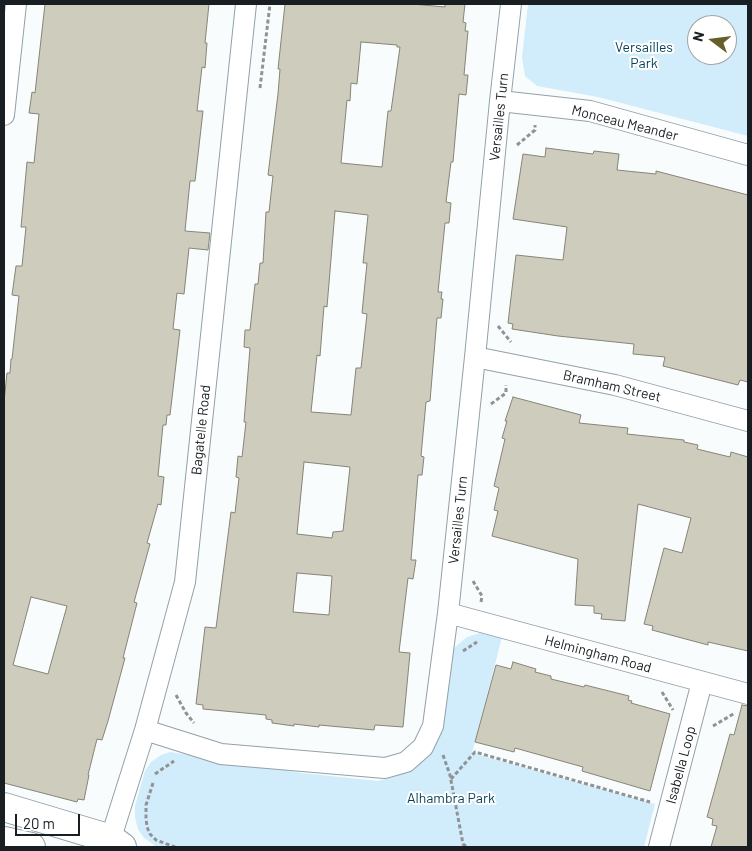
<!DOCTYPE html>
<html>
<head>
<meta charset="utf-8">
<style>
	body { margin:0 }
	#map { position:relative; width:752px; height:851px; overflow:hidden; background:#f9fcfd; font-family:Barlow,sans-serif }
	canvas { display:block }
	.frame { position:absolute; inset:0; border:5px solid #181e21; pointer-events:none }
	.north { position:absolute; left:687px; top:15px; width:50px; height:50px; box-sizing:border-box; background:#fff; border:1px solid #a3a5a6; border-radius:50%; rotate:285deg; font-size:14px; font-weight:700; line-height:20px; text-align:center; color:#181e21 }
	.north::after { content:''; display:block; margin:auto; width:18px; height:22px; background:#655f2c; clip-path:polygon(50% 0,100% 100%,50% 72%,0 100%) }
	.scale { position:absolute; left:15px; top:814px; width:65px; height:22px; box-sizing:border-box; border:2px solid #181e21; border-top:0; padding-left:6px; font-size:15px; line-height:18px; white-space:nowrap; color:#181e21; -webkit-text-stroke:4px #fff; paint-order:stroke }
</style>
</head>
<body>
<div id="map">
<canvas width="752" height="851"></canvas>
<div class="frame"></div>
<div class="north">N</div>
<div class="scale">20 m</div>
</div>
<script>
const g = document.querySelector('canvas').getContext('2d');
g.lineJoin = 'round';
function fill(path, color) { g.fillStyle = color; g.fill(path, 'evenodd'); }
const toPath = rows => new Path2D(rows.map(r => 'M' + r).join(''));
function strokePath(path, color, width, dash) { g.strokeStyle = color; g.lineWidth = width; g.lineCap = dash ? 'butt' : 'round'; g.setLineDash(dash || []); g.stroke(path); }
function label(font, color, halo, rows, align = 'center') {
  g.font = font + ' Barlow,sans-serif'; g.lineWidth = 4; g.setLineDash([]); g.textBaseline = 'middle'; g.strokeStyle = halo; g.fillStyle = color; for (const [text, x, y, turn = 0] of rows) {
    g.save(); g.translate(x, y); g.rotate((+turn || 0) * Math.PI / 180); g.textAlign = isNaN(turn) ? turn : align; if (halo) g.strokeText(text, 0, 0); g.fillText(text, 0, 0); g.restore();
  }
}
fill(toPath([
	[528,4,748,4,748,136,598,97,537,86,525,76,522,57],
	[697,25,727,25,727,55,697,55],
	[483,632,502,637,472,753,655,804,644,847,157,847,144,838,138,829,135,818,135,806,145,771,151,762,161,755,170,752,302,773,378,781,402,774,427,753,454,648,467,637]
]), '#d1ecfa');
const building = toPath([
	[45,4,209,4,205,43,207,43,205,68,202,67,197,111,203,111,195,181,190,181,185,231,210,233,208,250,189,248,184,294,177,293,173,329,180,330,170,415,167,415,166,425,163,425,158,476,164,477,161,505,158,504,147,543,150,544,134,602,137,603,123,658,125,658,108,721,102,740,97,739,88,775,89,775,84,800,78,799,77,802,4,783,4,402,7,373,10,373,11,359,12,359,19,296,12,295,16,266,22,266,26,227,21,227,27,162,34,163,39,114,29,113,32,92,35,93,45,4],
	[31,597,67,606,48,674,13,665,31,597],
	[285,4,412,4,445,7,445,4,465,4,463,22,466,23,465,31,468,31,464,75,468,75,466,95,459,94,453,162,451,162,446,202,451,203,449,223,445,223,438,292,442,292,441,299,443,299,441,318,437,318,430,401,426,402,421,456,424,457,422,475,418,475,411,560,416,560,413,579,408,578,399,652,410,653,403,727,375,725,374,730,319,725,319,727,294,724,294,726,272,723,272,720,266,719,266,715,203,709,203,705,196,704,205,627,216,628,231,512,235,513,239,478,236,477,238,456,242,457,246,422,244,422,250,348,244,347,245,330,250,330,255,284,258,284,260,263,263,263,266,212,269,212,273,176,268,175,278,94,280,69,278,69,285,4],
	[361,42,397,45,397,47,400,47,391,111,388,111,382,167,341,163,347,100,350,101,351,83,357,84,361,42],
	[335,211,368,215,363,263,367,263,362,313,367,314,361,368,356,368,351,415,311,412,317,355,320,356,324,306,327,307,335,211],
	[304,462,350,467,343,531,333,532,332,538,297,534,304,462],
	[297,573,332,576,329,615,293,612,297,573],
	[546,148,593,154,594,151,619,154,617,170,656,174,656,171,748,195,748,382,740,380,738,385,663,366,665,357,633,354,634,344,558,336,512,329,513,324,508,323,516,255,563,260,567,227,513,219,523,154,545,157,546,148],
	[513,397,581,415,579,423,628,428,627,434,684,440,684,442,698,445,697,449,730,457,731,452,748,457,748,651,708,642,708,645,652,630,653,626,644,624,664,548,682,553,691,518,638,504,625,621,601,619,602,614,594,613,594,606,575,605,578,559,492,536,498,511,494,510,499,488,494,486,505,439,502,438,507,421,505,421,513,397],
	[513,662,536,669,535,672,551,676,551,679,584,687,585,685,629,696,628,700,632,701,631,703,670,714,650,791,582,771,583,767,515,748,514,752,475,742,496,665,511,669,513,662],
	[742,705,748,706,748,847,711,847,717,826,712,825,713,819,707,817,730,734,734,735,742,705]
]);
fill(building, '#ceccbd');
strokePath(building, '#858476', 1);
const street = toPath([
	[500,101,590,111,748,155],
	[4,115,16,4],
	[475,357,615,385,748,421],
	[448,613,748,694],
	[145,730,221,754,385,768,406,762,423,747,433,726,448,613,475,357,500,101,511,4],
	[108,847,145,730,185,582,246,4],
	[659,847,702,682]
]);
const secondary = toPath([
	[4,807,111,839,122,847],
	[4,841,31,847]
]);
strokePath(street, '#93a1a9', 22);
strokePath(secondary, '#93a1a9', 30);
strokePath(toPath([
	[260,88,270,4],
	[517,145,535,130,535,125],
	[498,326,511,342],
	[491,404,506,393,506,385],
	[473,581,482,596,481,602],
	[463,651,477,642],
	[662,692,673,710],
	[176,695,186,713,194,723],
	[713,726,735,713],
	[443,755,450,775,463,844,467,847],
	[155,774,174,761],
	[451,779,475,752,650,802],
	[153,783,146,805,146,818,147,827,150,834,156,840,175,847]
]), '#8f9395', 3, [4, 2.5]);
strokePath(street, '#fff', 20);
strokePath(secondary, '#fff', 28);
label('14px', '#003f57', '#fff', [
	["Versailles",644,47],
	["Park",644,63],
	["Alhambra Park",451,798]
]);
label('14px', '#181e21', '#fff', [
	["Versailles Turn",499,117,-84],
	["Monceau Meander",625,123,14],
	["Bramham Street",612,386,13],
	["Bagatelle Road",201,430,-84],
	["Versailles Turn",458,520,-84],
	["Helmingham Road",598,654,15],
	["Isabella Loop",681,765,-75]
]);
</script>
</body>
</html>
